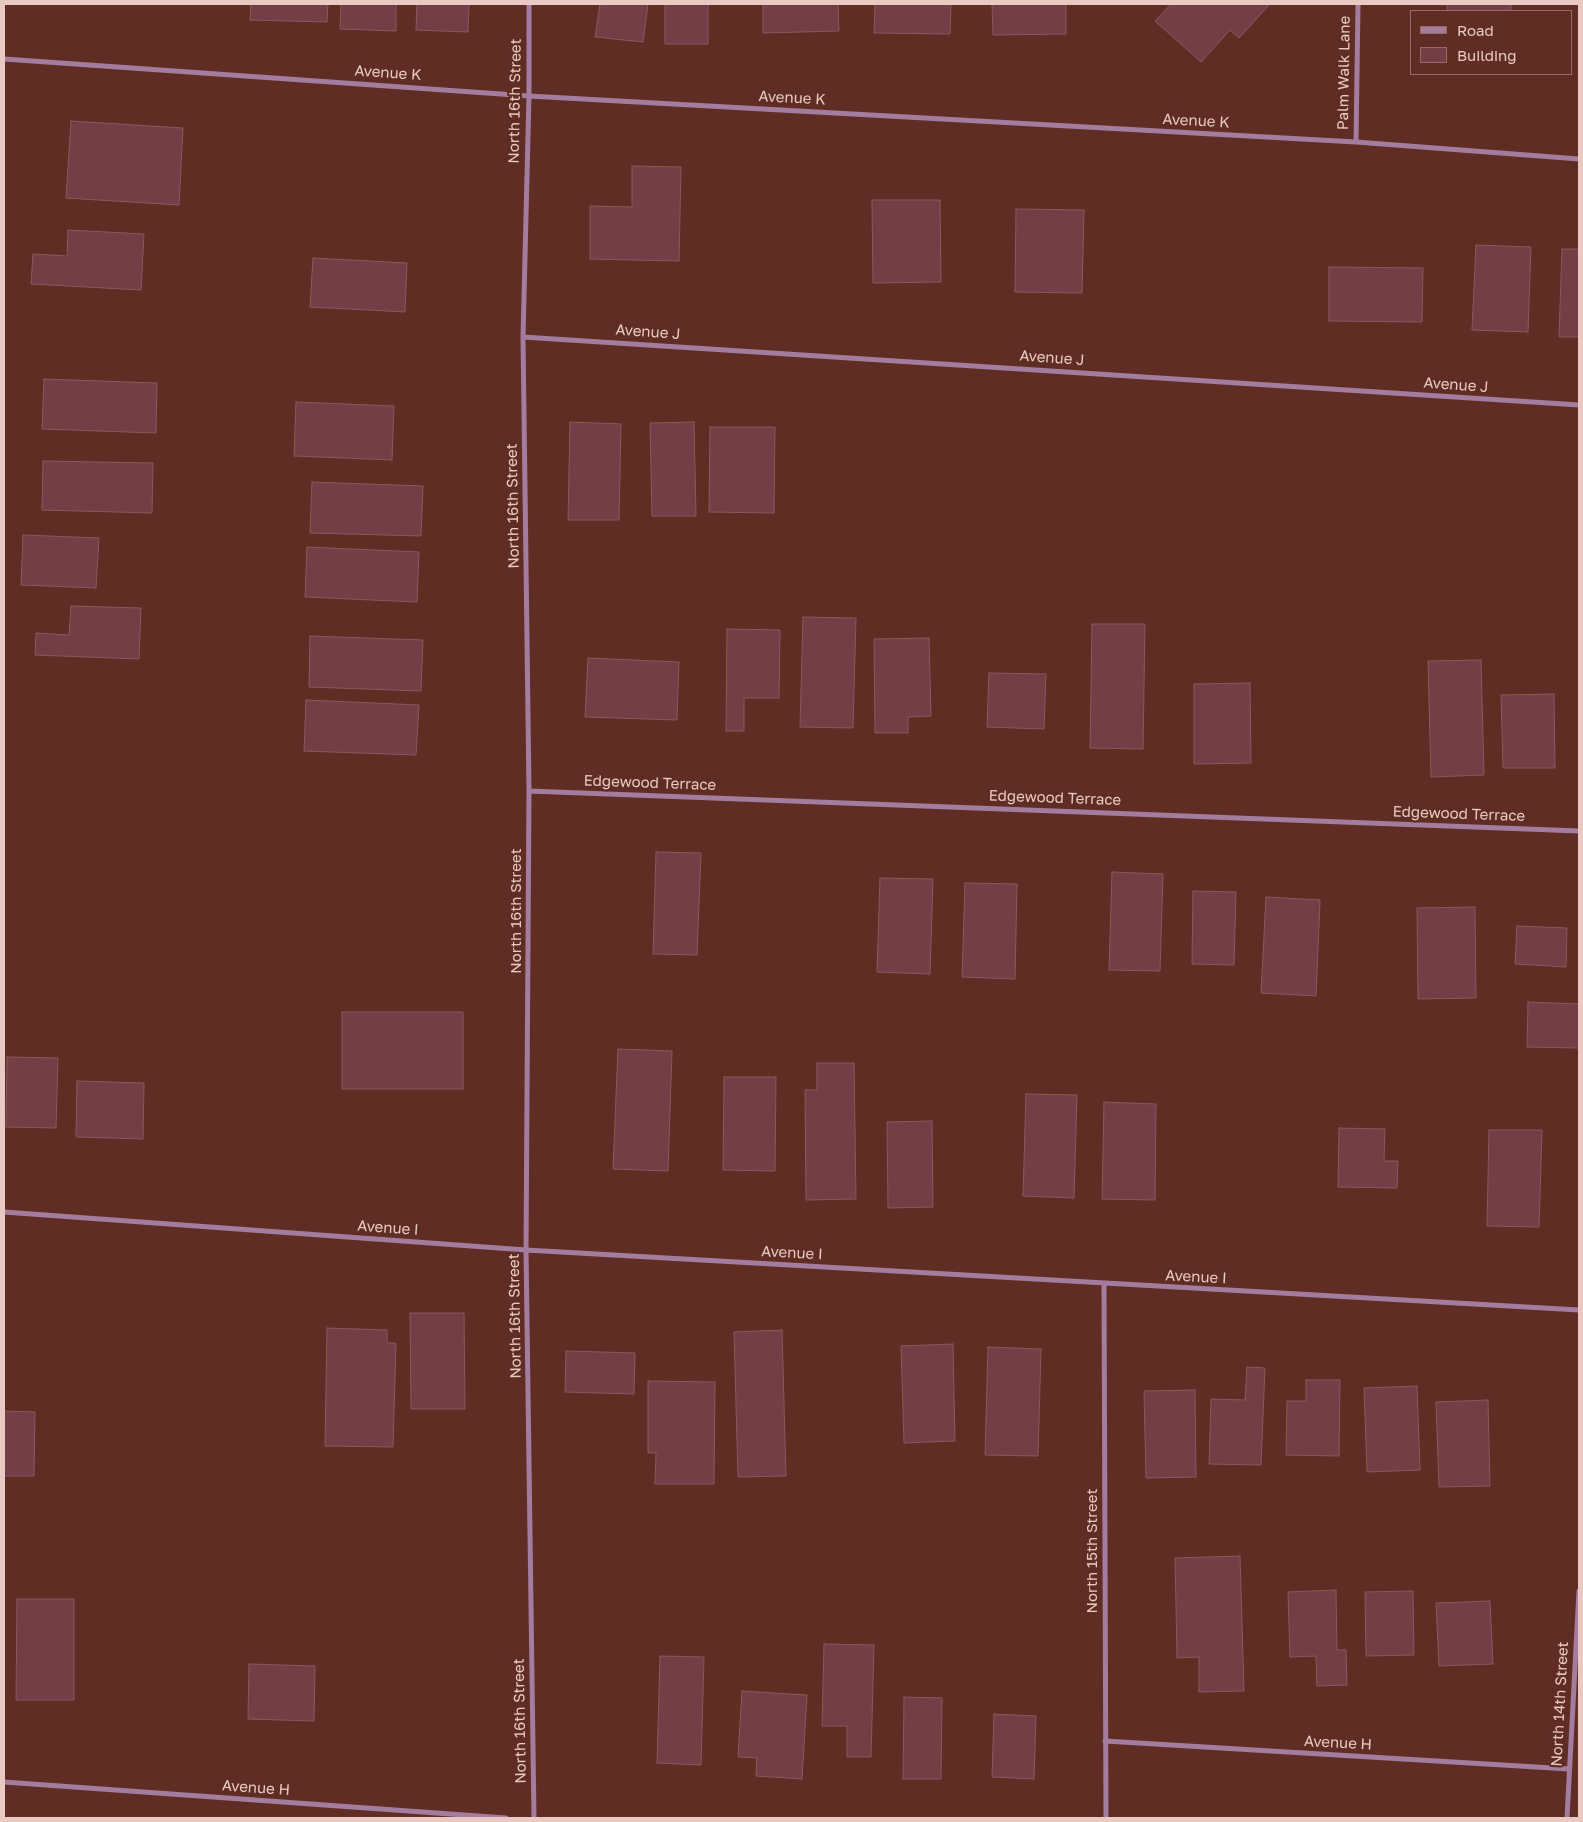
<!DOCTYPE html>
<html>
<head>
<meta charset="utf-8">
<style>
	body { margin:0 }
	#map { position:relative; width:1583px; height:1822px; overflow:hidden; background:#5f2d24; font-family:"Golos Text",sans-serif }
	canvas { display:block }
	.frame { position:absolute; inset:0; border:5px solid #e9c9c2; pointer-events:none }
	.legend { position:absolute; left:1410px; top:10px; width:162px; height:65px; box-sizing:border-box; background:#5f2d24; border:1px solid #966b63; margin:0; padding:6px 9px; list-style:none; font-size:15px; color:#e9c9c2 }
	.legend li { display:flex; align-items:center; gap:10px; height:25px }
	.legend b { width:25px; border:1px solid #966b63 }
</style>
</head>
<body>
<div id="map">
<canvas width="1583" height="1822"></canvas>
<div class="frame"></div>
<ul class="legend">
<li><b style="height:6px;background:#a47d9e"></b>Road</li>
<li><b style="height:14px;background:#733e45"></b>Building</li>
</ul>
</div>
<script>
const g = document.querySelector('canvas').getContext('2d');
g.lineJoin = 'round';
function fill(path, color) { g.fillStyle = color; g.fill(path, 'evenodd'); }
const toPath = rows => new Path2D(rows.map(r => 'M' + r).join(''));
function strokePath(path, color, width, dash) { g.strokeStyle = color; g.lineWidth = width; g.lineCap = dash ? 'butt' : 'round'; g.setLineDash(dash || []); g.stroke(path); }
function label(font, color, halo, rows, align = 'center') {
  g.font = font + ' "Golos Text",sans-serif'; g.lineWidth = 4.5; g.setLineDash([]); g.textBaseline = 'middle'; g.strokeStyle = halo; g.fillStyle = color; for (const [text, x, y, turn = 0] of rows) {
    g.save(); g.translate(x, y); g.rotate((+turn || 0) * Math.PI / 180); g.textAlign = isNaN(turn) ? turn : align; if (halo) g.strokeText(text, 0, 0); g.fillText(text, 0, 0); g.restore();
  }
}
const building = toPath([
	[251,4,328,4,327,22,250,20,251,4],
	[341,4,396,4,396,31,340,29,341,4],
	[417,4,469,4,468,32,416,30,417,4],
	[600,4,648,4,643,42,595,37,600,4],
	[665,4,708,4,708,44,665,44,665,4],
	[763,4,838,4,839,31,763,33,763,4],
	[875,4,951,4,950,34,874,33,875,4],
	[992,4,1066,4,1066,34,993,35,992,4],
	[1171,4,1270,4,1239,38,1230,30,1201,62,1155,21,1171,4],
	[1447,4,1511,4,1511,11,1447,11,1447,4],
	[71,121,183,128,179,205,66,198,71,121],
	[632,166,681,167,679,261,590,259,590,206,632,207,632,166],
	[872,200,940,200,941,282,873,283,872,200],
	[1016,209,1084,210,1082,293,1015,292,1016,209],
	[68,230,144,234,141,290,31,284,33,254,67,256,68,230],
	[1476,245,1531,247,1528,332,1472,330,1476,245],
	[1562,249,1579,249,1579,337,1559,337,1562,249],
	[313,258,407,263,405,312,310,307,313,258],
	[1329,267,1423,268,1422,322,1329,321,1329,267],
	[44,379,157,383,156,433,42,429,44,379],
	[296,402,394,406,392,460,294,456,296,402],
	[570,422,621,424,619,520,568,520,570,422],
	[694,422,696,516,652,516,650,423,694,422],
	[710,427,775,427,774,513,709,512,710,427],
	[43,461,153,463,152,513,42,510,43,461],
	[312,482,423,486,421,536,310,533,312,482],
	[23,535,99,538,96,588,21,585,23,535],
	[307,547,419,552,417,602,305,597,307,547],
	[71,606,141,608,139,659,35,655,36,633,69,635,71,606],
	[803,617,856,618,853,728,800,727,803,617],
	[1092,624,1145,624,1143,749,1090,748,1092,624],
	[727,629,780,630,779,698,744,698,744,731,726,731,727,629],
	[310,636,423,640,421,691,309,687,310,636],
	[929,638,931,716,908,717,908,733,875,733,874,639,929,638],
	[588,658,679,662,677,720,585,717,588,658],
	[1481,660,1484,775,1431,777,1428,661,1481,660],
	[989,673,1046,674,1044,729,987,727,989,673],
	[1250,683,1251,763,1194,764,1194,684,1250,683],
	[1554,694,1555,768,1503,768,1501,695,1554,694],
	[306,700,419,705,416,755,304,751,306,700],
	[656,852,701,853,697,955,653,954,656,852],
	[1112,872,1163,874,1160,971,1109,970,1112,872],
	[880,878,933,879,930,974,877,972,880,878],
	[965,883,1017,884,1015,979,962,977,965,883],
	[1193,891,1236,892,1234,965,1192,964,1193,891],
	[1266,897,1320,900,1316,996,1261,993,1266,897],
	[1475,907,1476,998,1418,999,1417,908,1475,907],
	[1517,926,1567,928,1566,967,1515,964,1517,926],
	[1528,1002,1579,1004,1579,1048,1527,1047,1528,1002],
	[342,1012,463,1012,463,1089,342,1089,342,1012],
	[618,1049,672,1051,668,1171,613,1169,618,1049],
	[7,1057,58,1058,56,1128,6,1127,7,1057],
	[817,1063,854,1063,856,1199,806,1200,805,1090,817,1090,817,1063],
	[724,1077,776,1077,775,1171,723,1170,724,1077],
	[77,1081,144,1083,143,1139,76,1137,77,1081],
	[1026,1094,1077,1095,1074,1198,1023,1196,1026,1094],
	[1104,1102,1156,1104,1155,1200,1102,1199,1104,1102],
	[932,1121,933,1207,888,1208,887,1122,932,1121],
	[1339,1128,1385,1129,1384,1161,1398,1161,1397,1188,1338,1187,1339,1128],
	[1489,1130,1542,1130,1539,1227,1487,1226,1489,1130],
	[410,1313,464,1313,465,1409,411,1409,410,1313],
	[327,1328,387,1330,387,1343,396,1343,393,1447,325,1446,327,1328],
	[782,1330,786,1476,738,1477,734,1332,782,1330],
	[953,1344,955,1441,904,1443,901,1346,953,1344],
	[988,1347,1041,1349,1038,1456,985,1455,988,1347],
	[566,1351,635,1353,634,1394,565,1392,566,1351],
	[1247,1367,1265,1368,1261,1465,1209,1464,1211,1399,1245,1400,1247,1367],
	[1306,1380,1340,1380,1339,1456,1286,1455,1287,1401,1306,1401,1306,1380],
	[648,1381,715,1382,714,1484,655,1484,656,1453,648,1453,648,1381],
	[1417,1386,1420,1470,1367,1472,1364,1388,1417,1386],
	[1195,1390,1196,1477,1146,1478,1144,1391,1195,1390],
	[1488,1400,1490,1486,1439,1487,1436,1402,1488,1400],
	[4,1411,35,1412,34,1476,4,1476,4,1411],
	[1240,1556,1244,1691,1199,1692,1199,1657,1177,1658,1175,1558,1240,1556],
	[1336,1590,1337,1650,1346,1650,1347,1685,1317,1686,1316,1656,1290,1657,1288,1592,1336,1590],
	[1413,1591,1414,1655,1366,1656,1365,1592,1413,1591],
	[17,1599,74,1599,74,1700,16,1700,17,1599],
	[1490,1601,1493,1664,1439,1666,1436,1603,1490,1601],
	[824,1644,874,1645,871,1757,847,1757,847,1726,822,1726,824,1644],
	[660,1656,704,1657,701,1765,657,1763,660,1656],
	[249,1664,315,1666,314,1721,248,1719,249,1664],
	[742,1691,807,1695,802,1779,756,1776,757,1758,738,1757,742,1691],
	[904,1697,942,1698,941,1779,903,1779,904,1697],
	[994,1714,1036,1716,1034,1779,992,1777,994,1714]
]);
fill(building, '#733e45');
strokePath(building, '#8f575e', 1);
strokePath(toPath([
	[529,4,529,96,523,337,529,791,526,1250,534,1818],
	[4,59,529,96,1356,142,1579,159],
	[1356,142,1358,4],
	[523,337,1579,405],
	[529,791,1579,831],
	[4,1212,526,1250,1579,1310],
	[1104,1284,1106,1818],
	[1105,1741,1569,1769],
	[4,1782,506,1818],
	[1567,1818,1579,1591]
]), '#a47d9e', 5);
label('15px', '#e9c9c2', '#5f2d24', [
	["Avenue K",388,73,4],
	["Palm Walk Lane",1344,73,-89],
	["Avenue K",792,98,3],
	["North 16th Street",515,101,-89],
	["Avenue K",1196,121,3],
	["Avenue J",648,332,4],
	["Avenue J",1052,358,4],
	["Avenue J",1456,385,4],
	["North 16th Street",513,506,-91],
	["Edgewood Terrace",650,783,2],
	["Edgewood Terrace",1055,798,2],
	["Edgewood Terrace",1459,814,2],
	["North 16th Street",516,911,-90],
	["Avenue I",388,1228,4],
	["Avenue I",792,1253,3],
	["Avenue I",1196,1277,3],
	["North 16th Street",515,1316,-91],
	["North 15th Street",1092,1551,-90],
	["North 14th Street",1560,1704,-87],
	["North 16th Street",520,1721,-91],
	["Avenue H",1338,1743,3],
	["Avenue H",256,1788,4]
]);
</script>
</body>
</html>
